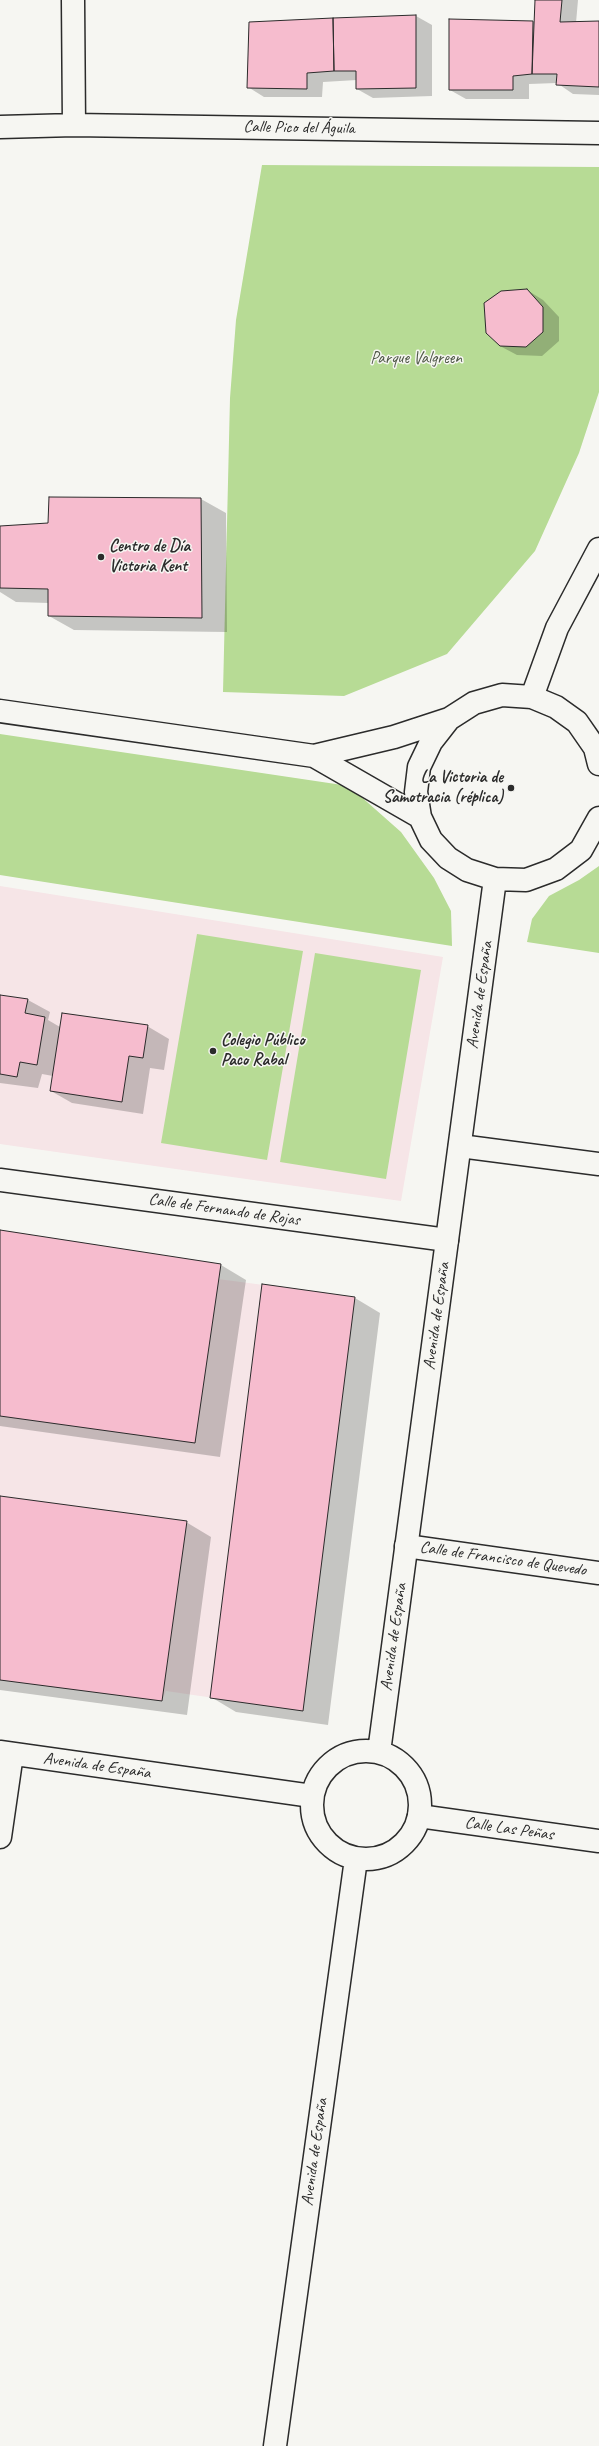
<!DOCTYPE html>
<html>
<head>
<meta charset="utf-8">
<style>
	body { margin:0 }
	canvas { display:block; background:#f6f6f2 }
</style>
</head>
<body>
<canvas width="599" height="2446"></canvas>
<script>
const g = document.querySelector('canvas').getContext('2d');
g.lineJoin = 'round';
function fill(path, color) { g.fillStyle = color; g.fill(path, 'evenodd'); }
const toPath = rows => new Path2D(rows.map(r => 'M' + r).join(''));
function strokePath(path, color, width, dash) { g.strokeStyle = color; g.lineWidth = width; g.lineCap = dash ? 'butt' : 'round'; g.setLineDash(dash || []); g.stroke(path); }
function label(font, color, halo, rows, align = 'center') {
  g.font = font + ' Caveat,sans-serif'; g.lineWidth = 3; g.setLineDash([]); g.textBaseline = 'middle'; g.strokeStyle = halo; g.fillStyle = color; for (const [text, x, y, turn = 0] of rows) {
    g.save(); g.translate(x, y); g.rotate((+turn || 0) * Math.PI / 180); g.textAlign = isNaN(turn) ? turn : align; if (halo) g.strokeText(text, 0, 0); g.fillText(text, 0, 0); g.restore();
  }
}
fill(toPath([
	[0,886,443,957,401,1201,0,1144],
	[0,1230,221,1264,218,1279,355,1297,303,1711,166,1691,162,1701,0,1680]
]), '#f6e5e7');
fill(toPath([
	[262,165,599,167,599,392,579,453,535,551,447,654,344,696,223,692,230,398,236,320],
	[0,734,349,786,401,832,434,878,451,911,452,946,0,875],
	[599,866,599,953,527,942,532,919,549,896,579,880],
	[197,934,303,951,267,1160,161,1143],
	[315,953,421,970,386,1179,280,1162]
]), '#b7db95');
fill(toPath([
	[536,0,578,0,576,23,599,22,599,95,573,94,557,83,529,84,529,99,466,99,450,90,450,20,534,22],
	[416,16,432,25,432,96,373,98,357,89,357,80,323,82,322,97,264,97,248,87,250,23],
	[527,290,543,300,559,317,559,341,542,356,517,355,500,346],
	[201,499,226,513,227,632,74,630,49,616,49,603,16,602,0,592,0,527,49,524],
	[0,996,28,1000,50,1012,48,1020,60,1027,147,1026,169,1039,164,1070,150,1068,143,1114,72,1103,51,1091,53,1076,42,1074,38,1088,0,1083],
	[0,1231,221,1265,246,1280,220,1457,0,1426],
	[263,1285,355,1298,380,1313,328,1725,236,1712,211,1697],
	[0,1497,186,1522,211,1537,187,1715,0,1690]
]), '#0003');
const building = toPath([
	[535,0,562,0,560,22,599,21,599,87,556,85,557,74,532,74,535,0],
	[416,15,416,88,356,89,356,71,334,71,333,18,416,15],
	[333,18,334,71,307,73,307,89,247,88,249,22,333,18],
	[449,19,533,21,532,74,513,76,513,90,449,90,449,19],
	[527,289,543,307,543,332,526,347,500,346,486,333,484,303,501,291,527,289],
	[49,497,201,498,202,618,48,616,48,589,0,588,0,526,48,523,49,497],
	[0,995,28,999,25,1013,45,1017,37,1065,20,1062,17,1077,0,1074,0,995],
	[62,1013,148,1025,143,1058,129,1056,122,1102,50,1091,62,1013],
	[0,1230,221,1264,195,1443,0,1416,0,1230],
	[262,1284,355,1297,303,1711,210,1698,262,1284],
	[0,1496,187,1521,162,1701,0,1680,0,1496]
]);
fill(building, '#f6bcce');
strokePath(building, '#2b2b2b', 1);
const street = toPath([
	[73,0,74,125],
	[0,127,74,125,599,133],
	[532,697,557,628,599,549],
	[460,1146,599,1164],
	[0,1180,447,1240],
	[406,1546,599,1573],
	[0,1752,312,1796],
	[419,1816,599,1841],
	[0,1837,12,1754]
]);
const secondary = toPath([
	[0,711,314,756,420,817],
	[449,719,431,742,419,767,416,792,420,817,431,840,448,858,467,870,495,879,526,880,556,869,581,850,599,818],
	[314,756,394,737,449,719,474,703,502,695,532,697,556,707,577,722,595,748,599,764],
	'312 1805a54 54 0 1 1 108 0a54 54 0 1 1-108 0Z',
	[379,1752,495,879],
	[275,2446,356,1859]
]);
strokePath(street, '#2b2b2b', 25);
strokePath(secondary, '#2b2b2b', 25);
strokePath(street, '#f6f6f2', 22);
strokePath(secondary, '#f6f6f2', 22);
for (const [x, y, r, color] of [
	[101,557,4,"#2b2b2b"],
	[511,788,4,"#2b2b2b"],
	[213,1051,4,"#2b2b2b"]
]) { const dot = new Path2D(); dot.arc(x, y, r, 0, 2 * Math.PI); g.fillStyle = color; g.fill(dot); strokePath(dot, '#f6f6f2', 1.5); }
label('17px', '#2b2b2b', '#f6f6f2', [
	["Calle Pico del Águila",299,128,1],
	["Avenida de España",480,995,-82],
	["Calle de Fernando de Rojas",224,1210,8],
	["Avenida de España",437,1316,-82],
	["Calle de Francisco de Quevedo",503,1559,8],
	["Avenida de España",394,1637,-82],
	["Avenida de España",97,1766,8],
	["Calle Las Peñas",509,1829,8],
	["Avenida de España",315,2152,-82]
]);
label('17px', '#4e5746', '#f6f6f2', [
	["Parque Valgreen",416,359]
]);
label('bold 17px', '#2b2b2b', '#f6f6f2', [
	["Centro de Día",109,547],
	["Victoria Kent",109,567],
	["La Victoria de",503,778,"right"],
	["Samotracia (réplica)",503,798,"right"],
	["Colegio Público",221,1041],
	["Paco Rabal",221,1061]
], 'left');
</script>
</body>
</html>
